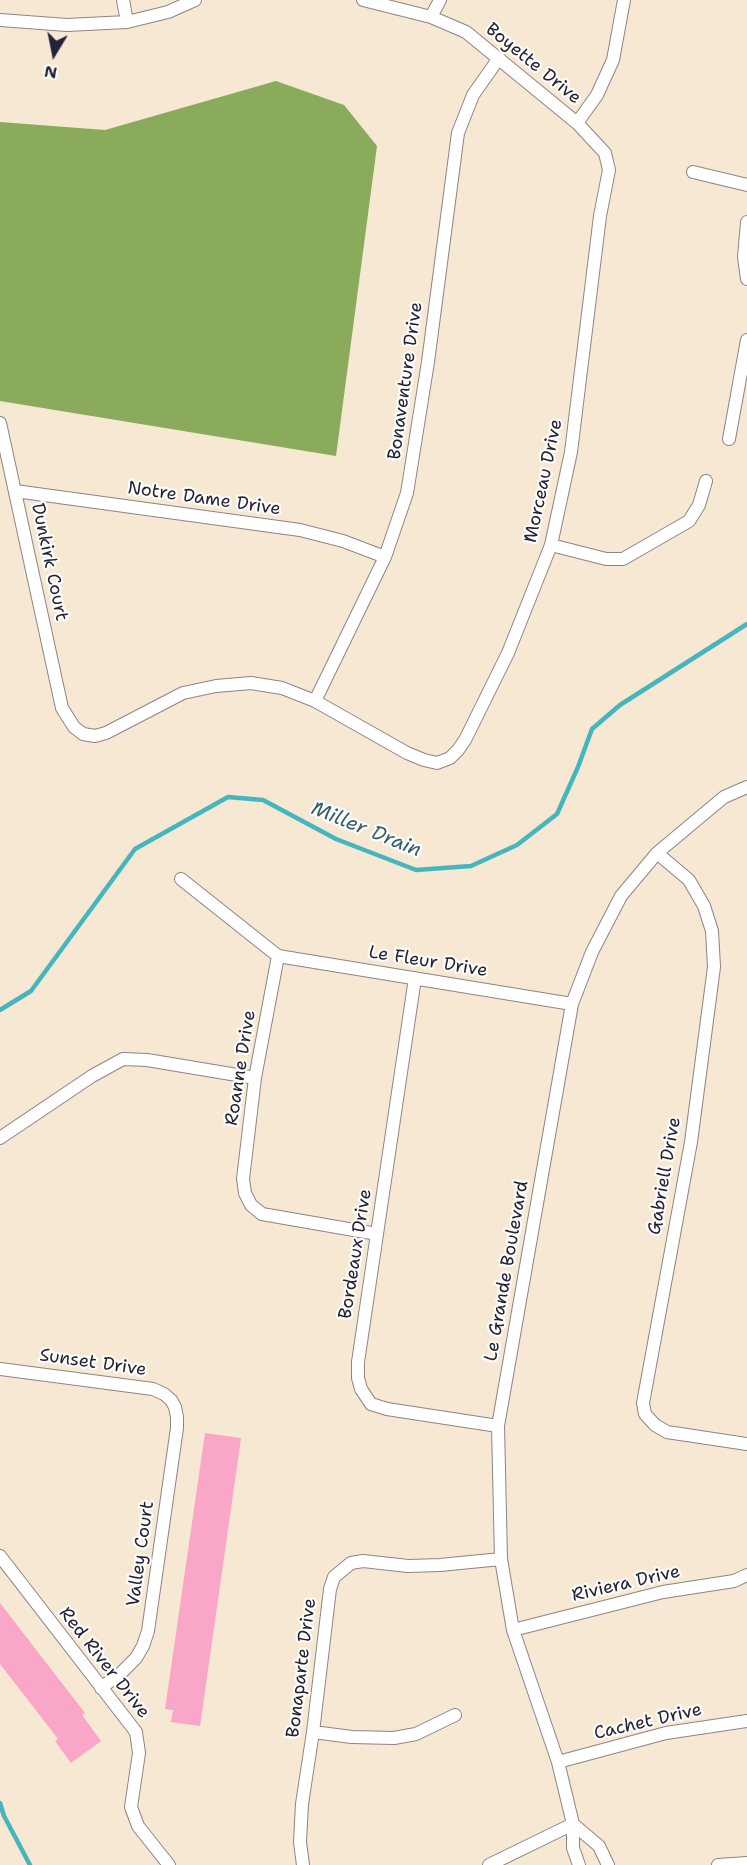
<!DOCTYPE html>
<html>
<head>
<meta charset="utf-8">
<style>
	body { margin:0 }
	#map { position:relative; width:747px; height:1865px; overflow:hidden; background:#f6e8d3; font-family:"Shantell Sans",sans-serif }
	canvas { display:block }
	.north { position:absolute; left:24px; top:24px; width:60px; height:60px; -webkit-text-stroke:4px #fdfcf7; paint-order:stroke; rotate:190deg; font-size:16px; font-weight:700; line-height:24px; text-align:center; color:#22223b }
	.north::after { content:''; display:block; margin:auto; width:21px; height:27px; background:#22223b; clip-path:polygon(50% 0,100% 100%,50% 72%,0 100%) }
</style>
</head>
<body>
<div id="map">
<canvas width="747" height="1865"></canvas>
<div class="north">N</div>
</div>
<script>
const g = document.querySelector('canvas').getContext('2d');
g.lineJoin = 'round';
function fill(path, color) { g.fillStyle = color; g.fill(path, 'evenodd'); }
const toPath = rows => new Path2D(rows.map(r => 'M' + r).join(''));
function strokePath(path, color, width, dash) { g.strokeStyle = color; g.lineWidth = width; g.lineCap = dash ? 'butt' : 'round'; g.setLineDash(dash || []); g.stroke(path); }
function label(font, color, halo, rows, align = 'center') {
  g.font = font + ' "Shantell Sans",sans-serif'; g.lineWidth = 4.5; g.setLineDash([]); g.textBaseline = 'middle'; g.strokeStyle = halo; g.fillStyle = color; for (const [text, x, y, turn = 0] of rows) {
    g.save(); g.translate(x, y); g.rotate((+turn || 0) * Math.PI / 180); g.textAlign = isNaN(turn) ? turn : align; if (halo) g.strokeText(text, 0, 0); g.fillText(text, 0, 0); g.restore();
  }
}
fill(toPath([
	[276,81,344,105,377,146,336,456,0,401,0,122,105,130]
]), '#8aaa5c');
strokePath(toPath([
	[0,1010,31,991,135,849,228,797,263,800,336,839,416,870,471,866,517,845,557,814,578,767,592,729,620,705,747,624],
	[0,1803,4,1816,30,1865]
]), '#45b5be', 4.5);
fill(toPath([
	[205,1433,241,1438,200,1726,171,1722,173,1710,165,1709],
	[0,1603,85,1713,82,1715,101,1741,71,1763,55,1741,58,1739,0,1664]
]), '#faa6c8');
const minor = toPath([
	[123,0,127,22],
	[431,17,440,0],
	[0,20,67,25,127,22,168,12,195,0],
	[577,123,597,95,613,60,624,0],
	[693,172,747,185],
	[747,222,744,257,747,279],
	[0,423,62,708,74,727,83,734,95,736,106,733,183,693,216,686,251,683,282,688,315,701,407,753,424,760,437,763,450,758,458,750,465,740,508,653,551,545,571,452,600,216,609,170,605,153,577,123,466,32,431,17,363,0],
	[729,439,747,340],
	[15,491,300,530,343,541,385,557],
	[551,545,606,559,623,559,689,521,699,505,706,481],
	[315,701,385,557,407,493,428,362,458,133,473,95,499,58],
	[657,853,689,880,704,906,712,931,714,967,691,1142,643,1403,645,1414,655,1425,667,1432,747,1444],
	[181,879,278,956,572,1004],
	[278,956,255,1078,243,1179,245,1193,251,1205,262,1214,377,1234],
	[415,978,358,1362,358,1378,361,1389,371,1404,387,1409,498,1426],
	[0,1138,92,1076,123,1059,147,1060,255,1078],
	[0,1369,153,1389,164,1394,171,1400,175,1407,177,1417,177,1428,148,1631,143,1646,136,1658,122,1672,101,1688],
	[0,1556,136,1732,139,1753,131,1807,138,1826,169,1865],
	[513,1630,663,1592,734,1581,747,1575],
	[313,1732,352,1737,394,1738,416,1734,455,1715],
	[558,1762,666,1733,747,1721],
	[573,1824,599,1846,608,1865],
	[303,1865,300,1842,302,1804,313,1732,330,1589,334,1577,351,1563,363,1561,408,1566,440,1565,501,1559],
	[489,1865,573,1824],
	[579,1865,573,1848,573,1824,558,1762,513,1630,501,1559,498,1426,572,1004,592,952,621,896,657,853,724,797,747,787],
	[718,1865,747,1863]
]);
strokePath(minor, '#8c8587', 14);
strokePath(minor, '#fff', 12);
label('18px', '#22223b', '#fdfcf7', [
	["Boyette Drive",533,64,39],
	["Bonaventure Drive",406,381,-82],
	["Morceau Drive",544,481,-78],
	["Notre Dame Drive",204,499,8],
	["Dunkirk Court",49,562,78],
	["Le Fleur Drive",428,962,9],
	["Roanne Drive",241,1068,-81],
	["Gabriell Drive",665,1176,-80],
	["Bordeaux Drive",356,1254,-81],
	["Le Grande Boulevard",507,1271,-80],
	["Sunset Drive",93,1363,8],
	["Valley Court",141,1554,-82],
	["Riviera Drive",626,1584,-13],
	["Red River Drive",104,1663,52],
	["Bonaparte Drive",302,1668,-83],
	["Cachet Drive",648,1722,-13]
]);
label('italic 20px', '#305d6f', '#fdfcf7', [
	["Miller Drain",366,830,22]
]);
</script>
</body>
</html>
